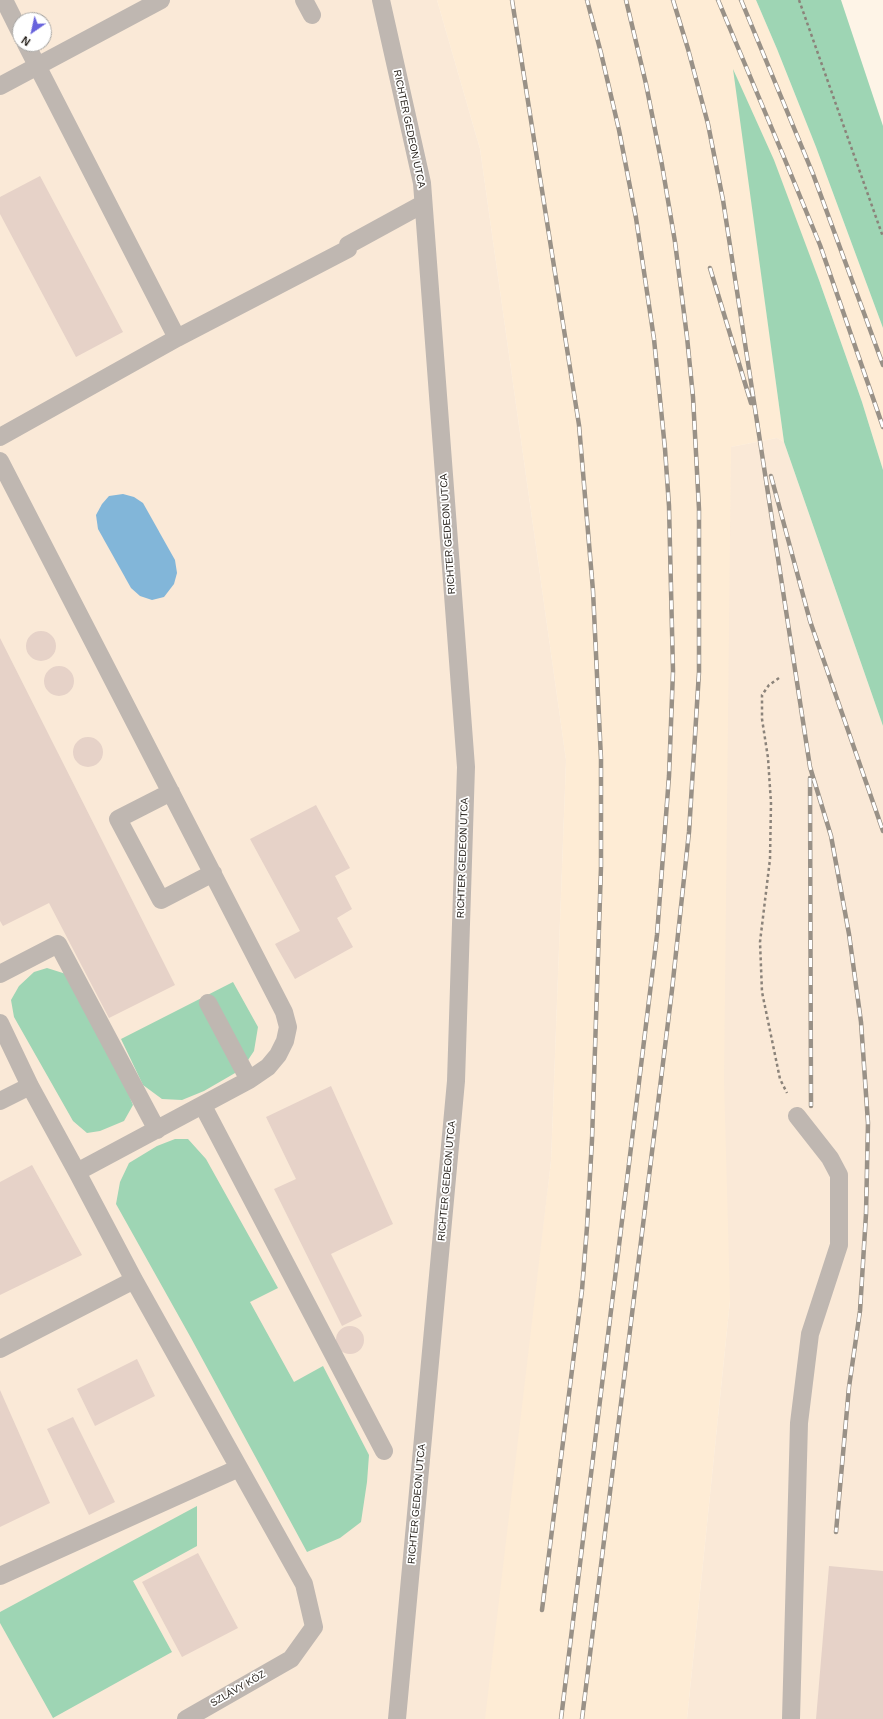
<!DOCTYPE html>
<html>
<head>
<meta charset="utf-8">
<style>
	body { margin:0 }
	#map { position:relative; width:883px; height:1719px; overflow:hidden; background:#fef4e7; font-family:Helvetica,sans-serif }
	canvas { display:block }
	.north { position:absolute; left:12px; top:12px; width:40px; height:40px; box-sizing:border-box; background:#fff; border:1px solid #a7a5a2; border-radius:50%; rotate:214deg; font-size:11px; font-weight:700; line-height:16px; text-align:center; color:#221d17 }
	.north::after { content:''; display:block; margin:auto; width:14px; height:18px; background:#6863dc; clip-path:polygon(50% 0,100% 100%,50% 72%,0 100%) }
</style>
</head>
<body>
<div id="map">
<canvas width="883" height="1719"></canvas>
<div class="north">N</div>
</div>
<script>
const g = document.querySelector('canvas').getContext('2d');
g.lineJoin = 'round';
function fill(path, color) { g.fillStyle = color; g.fill(path, 'evenodd'); }
const toPath = rows => new Path2D(rows.map(r => 'M' + r).join(''));
function strokePath(path, color, width, dash) { g.strokeStyle = color; g.lineWidth = width; g.lineCap = dash ? 'butt' : 'round'; g.setLineDash(dash || []); g.stroke(path); }
function label(font, color, halo, rows, align = 'center') {
  g.font = font + ' Helvetica,sans-serif'; g.lineWidth = 3.5; g.setLineDash([]); g.textBaseline = 'middle'; g.strokeStyle = halo; g.fillStyle = color; for (const [text, x, y, turn = 0] of rows) {
    g.save(); g.translate(x, y); g.rotate((+turn || 0) * Math.PI / 180); g.textAlign = isNaN(turn) ? turn : align; if (halo) g.strokeText(text, 0, 0); g.fillText(text, 0, 0); g.restore();
  }
}
fill(toPath([
	[437,0,756,0,777,49,816,147,883,328,883,470,862,402,819,280,734,71,784,442,777,438,731,447,730,1301,687,1719,483,1719,496,1604,551,1161,566,760,480,149]
]), '#feecd5');
fill(toPath([
	[0,0,437,0,480,149,566,760,551,1161,485,1719,0,1719],
	[20,20,44,20,44,44,20,44],
	[777,438,784,442,883,726,883,1719,687,1719,730,1301,724,1080,731,447]
]), '#fae9d7');
fill(toPath([
	[756,0,841,0,883,126,883,328,816,147,777,49],
	[733,69,774,160,819,280,862,402,883,470,883,726,784,442],
	[47,968,66,974,125,1085,133,1105,124,1121,100,1131,87,1133,73,1121,14,1017,11,1000,19,986,34,972],
	[233,982,258,1027,254,1051,242,1069,204,1091,182,1100,162,1099,143,1085,121,1039],
	[175,1139,188,1139,206,1159,278,1288,250,1302,294,1382,323,1366,369,1455,367,1482,361,1522,340,1538,307,1552,191,1338,116,1204,120,1182,129,1163,157,1146],
	[197,1506,197,1546,133,1581,172,1652,53,1718,0,1623,0,1612]
]), '#9ed5b4');
fill(toPath([
	[123,494,134,497,143,503,175,560,177,573,174,584,164,597,152,600,140,596,131,588,98,529,96,515,102,504,109,496]
]), '#82b6d9');
fill(toPath([
	[40,176,123,332,76,357,0,214,0,197],
	'26 646a15 15 0 1 1 30 0a15 15 0 1 1-30 0Z',
	[0,638,175,985,109,1018,49,903,3,926,0,921],
	'44 681a15 15 0 1 1 30 0a15 15 0 1 1-30 0Z',
	'73 752a15 15 0 1 1 30 0a15 15 0 1 1-30 0Z',
	[316,805,350,868,335,876,352,909,337,918,353,947,295,979,275,944,300,931,250,839],
	[331,1086,393,1224,331,1254,362,1316,342,1326,274,1189,296,1179,266,1117],
	[32,1165,82,1255,0,1295,0,1182],
	'336 1340a14 14 0 1 1 28 0a14 14 0 1 1-28 0Z',
	[137,1359,155,1396,95,1426,77,1389],
	[0,1390,50,1503,0,1527],
	[73,1417,115,1502,89,1515,47,1429],
	[198,1553,238,1628,182,1657,142,1582],
	[829,1566,883,1571,883,1719,816,1719]
]), '#e6d2c8');
strokePath(toPath([
	[799,0,883,237],
	[779,678,769,685,762,695,762,719,768,758,771,803,770,859,760,942,762,992,780,1079,787,1093]
]), '#8b837a', 2.5, [3, 3]);
strokePath(toPath([
	[4,0,20,32],
	[304,0,312,15],
	[381,0,422,183,466,767,456,1081,397,1719],
	[26,44,177,338],
	[0,86,161,0],
	[0,437,177,338,348,249,348,245,423,204],
	[0,461,284,1012,288,1027,285,1041,278,1055,268,1067,249,1080,77,1172],
	[171,792,118,819,161,900,213,873],
	[0,974,58,944,157,1130],
	[208,1003,249,1080],
	[0,1023,30,1086,77,1172,134,1280,304,1584,314,1627,291,1659,186,1719],
	[0,1101,30,1086],
	[203,1106,384,1451],
	[0,1349,134,1280],
	[0,1576,239,1468],
	[791,1719,799,1423,810,1334,839,1245,839,1175,830,1158,797,1116]
]), '#bfb7b1', 18);
const rail = toPath([
	[512,0,579,425,593,591,601,759,601,867,592,1140,587,1227,582,1290,542,1610],
	[673,0,688,49,708,124,723,200,810,767,831,836,849,934,861,1022,868,1123,866,1214,860,1311,849,1387,836,1532],
	[718,0,783,155,820,245,883,427],
	[741,0,813,174,883,365],
	[710,268,751,403],
	[771,476,810,621,883,831],
	[810,778,811,1106],
	[561,1719,657,935,669,776,673,671,669,506,665,449,654,339,636,218,619,130,601,53,587,0],
	[582,1719,672,990,689,832,699,672,699,509,693,397,687,337,675,242,662,165,646,84,626,0]
]);
strokePath(rail, '#999187', 4.5);
strokePath(rail, '#fff', 3, [9]);
label('10px', '#221d17', '#fff', [
	["RICHTER GEDEON UTCA",409,129,78],
	["RICHTER GEDEON UTCA",448,534,-94],
	["RICHTER GEDEON UTCA",463,858,-88],
	["RICHTER GEDEON UTCA",447,1181,-85],
	["RICHTER GEDEON UTCA",417,1504,-85],
	["SZLÁVY KÖZ",238,1689,-30]
]);
</script>
</body>
</html>
